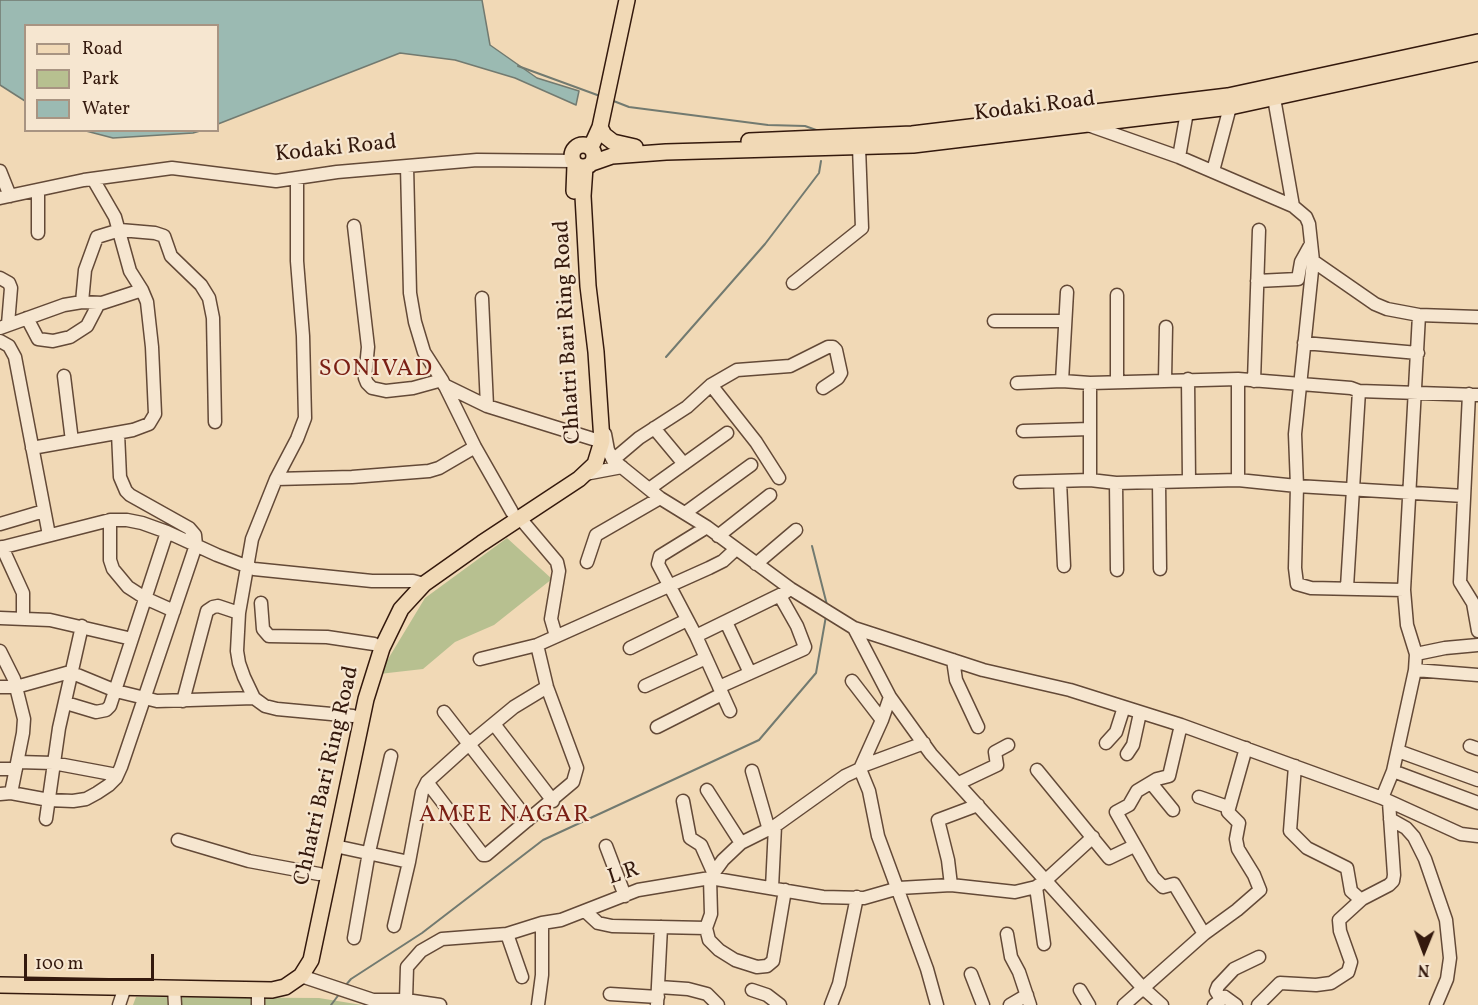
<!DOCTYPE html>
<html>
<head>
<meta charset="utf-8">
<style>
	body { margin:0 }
	#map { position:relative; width:1478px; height:1005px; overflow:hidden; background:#f1d9b6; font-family:Vollkorn,serif }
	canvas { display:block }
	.legend { position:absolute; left:24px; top:24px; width:195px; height:108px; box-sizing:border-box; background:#f6e6d0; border:2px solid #a89482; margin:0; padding:8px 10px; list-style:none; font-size:18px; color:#34190d }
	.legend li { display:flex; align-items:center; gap:12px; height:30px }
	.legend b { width:30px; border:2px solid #a89482 }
	.north { position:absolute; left:1394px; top:921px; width:60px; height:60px; -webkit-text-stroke:4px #f6e6d0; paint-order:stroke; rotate:181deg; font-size:16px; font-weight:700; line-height:24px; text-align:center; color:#34190d }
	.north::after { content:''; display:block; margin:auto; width:21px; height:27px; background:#34190d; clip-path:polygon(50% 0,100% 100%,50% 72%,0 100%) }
	.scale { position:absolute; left:24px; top:954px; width:130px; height:27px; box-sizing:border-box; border:3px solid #34190d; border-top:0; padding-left:8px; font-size:18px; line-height:21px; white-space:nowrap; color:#34190d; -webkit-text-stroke:4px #f6e6d0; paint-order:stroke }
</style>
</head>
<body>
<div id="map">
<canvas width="1478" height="1005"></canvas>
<ul class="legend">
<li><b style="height:8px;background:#f1d9b6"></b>Road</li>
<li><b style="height:16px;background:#b7c090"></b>Park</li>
<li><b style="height:16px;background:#9bbab2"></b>Water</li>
</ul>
<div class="north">N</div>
<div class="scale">100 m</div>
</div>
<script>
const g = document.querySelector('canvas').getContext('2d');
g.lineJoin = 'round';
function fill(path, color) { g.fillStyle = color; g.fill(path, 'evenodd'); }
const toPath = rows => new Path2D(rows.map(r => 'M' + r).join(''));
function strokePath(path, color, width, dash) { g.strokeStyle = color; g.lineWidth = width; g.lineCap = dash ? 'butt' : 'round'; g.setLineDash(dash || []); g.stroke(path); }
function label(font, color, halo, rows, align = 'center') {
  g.font = font + ' Vollkorn,serif'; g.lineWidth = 4.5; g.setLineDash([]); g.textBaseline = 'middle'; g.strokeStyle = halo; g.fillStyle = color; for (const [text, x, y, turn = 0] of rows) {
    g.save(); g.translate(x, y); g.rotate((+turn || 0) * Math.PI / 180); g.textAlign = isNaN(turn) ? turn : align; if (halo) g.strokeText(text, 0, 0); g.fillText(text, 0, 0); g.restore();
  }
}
fill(toPath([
	[507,538,552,579,494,625,455,642,423,669,379,674,425,598],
	[136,997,319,998,362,1005,133,1005]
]), '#b7c090');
const water = toPath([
	[0,0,482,0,490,45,537,78,579,91,576,105,515,78,455,60,400,53,218,124,218,26,26,26,25,101,0,85,0,0],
	[86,131,200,131,193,133,113,138,86,131]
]);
fill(water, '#9bbab2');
strokePath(water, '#727a70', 1.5);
strokePath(toPath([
	[518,66,600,96],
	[611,100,629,107,768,125,805,126,819,131],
	[666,357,765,244,819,173,821,161],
	[812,546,827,605],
	[345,986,351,979,422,933,543,840,759,740,816,673,826,616],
	[331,1005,340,993]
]), '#727a70', 2);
const minor = toPath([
	[1274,98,1293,206,1306,217,1309,224,1313,261,1295,434,1297,486,1295,568,1297,584,1311,588,1404,590],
	[1088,125,1179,157,1293,206],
	[1179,157,1187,112],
	[407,166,410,293,415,322,424,352,442,380,475,447,512,512],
	[0,171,10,196],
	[1213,171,1230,107],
	[297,178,297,261,303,336,305,418,297,439,276,479,252,539,239,613,237,651,239,663,244,677,254,698,265,706,277,709,353,716],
	[0,198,84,180,172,168,276,181,337,172,477,160,573,161],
	[354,226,368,347,365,378,367,383,372,388,386,391,413,388,442,380],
	[38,233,38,190],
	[1313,261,1375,304,1387,309,1419,315,1478,317],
	[0,278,9,283,11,288,8,324],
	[1257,281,1298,279,1301,262,1311,244],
	[793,283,862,228,859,147],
	[1067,292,1062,381,1090,383,1238,379,1351,388,1359,391,1478,395],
	[1117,295,1117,381],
	[482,298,487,406],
	[82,302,85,270,97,237,120,230,155,233,164,236,171,256,201,285,209,298,213,318,215,422],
	[27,318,38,339,53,341,70,337,87,326,99,303],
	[994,321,1065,321],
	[0,328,64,305,82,302,102,303,142,290],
	[0,341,9,346,15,357,49,535],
	[1304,343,1418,353],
	[64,376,72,441],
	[1188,379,1189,481],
	[1238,379,1238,480],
	[1165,380,1166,327],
	[1254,381,1259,230],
	[1017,383,1062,381],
	[1090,383,1090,480,1116,483,1238,480,1297,486,1464,496],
	[444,385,487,406,593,439],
	[711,385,756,442,779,478],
	[1469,394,1460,582,1473,603,1478,631],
	[654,428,684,464],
	[1023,431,1090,429],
	[605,434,608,450,613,460,660,498,707,527,791,589,854,628,983,670,1070,690,1181,725,1382,798,1461,834,1478,836],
	[32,448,133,430,149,424,155,414,152,347,147,302,142,290,130,271,115,217,93,179],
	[613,460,639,438,687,407,711,385,737,370,790,366,828,347,833,347,836,350,841,373,838,378,823,388],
	[585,474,622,467],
	[276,479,352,477,429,471,439,468,475,447],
	[1060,481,1064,566],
	[1020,482,1090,480],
	[1159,482,1160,569],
	[1116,483,1117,570],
	[649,489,727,433],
	[685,513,751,465],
	[519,517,557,562,559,571,551,619,556,636],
	[110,520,110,560,113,569,128,587,145,598,174,611],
	[0,524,44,511],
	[707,527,660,556,658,564,696,636,730,711],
	[718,536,770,495],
	[2,547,23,593,23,618],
	[0,548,110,520,127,520,142,523,167,532,217,555,254,569,372,581,413,581,424,584],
	[587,562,596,535,660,498],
	[756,564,796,530],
	[1347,587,1359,391],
	[261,603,263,629,269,636,327,637,374,644],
	[0,618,50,620,132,639],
	[726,622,750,673],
	[854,628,890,697,931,754,1142,987,1162,1005],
	[696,636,786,592],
	[630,648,687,620],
	[0,651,14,679,24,719,23,733,11,793],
	[1416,654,1445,648,1478,645],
	[480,659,537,645,709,568,723,561,736,549],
	[953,660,956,680,978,727],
	[1415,670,1478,675],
	[852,681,882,720],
	[645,686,706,658],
	[0,687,16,687,70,672,116,691,157,701,254,698],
	[719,687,804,649,805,647,797,626,780,596],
	[890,697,882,720,860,769,869,791,878,836,927,969,937,1005],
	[183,701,207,611,213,607,218,606,239,613],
	[66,703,96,712,106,710,110,706,167,532],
	[444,712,528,820],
	[494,724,553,801],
	[1181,725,1169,776,1157,779,1137,791,1129,805,1116,812,1153,877,1163,887,1174,884,1204,934],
	[657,727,722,694],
	[1106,743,1116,732,1124,707],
	[1470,746,1478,749],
	[1398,751,1478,780],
	[1127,754,1133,745,1140,713],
	[18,762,53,763,117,775],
	[862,766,924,743],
	[1295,766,1290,831,1307,848,1347,868,1351,891,1361,900],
	[0,769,16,769],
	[1037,770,1109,858,1134,846],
	[752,771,769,830],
	[1393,771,1478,803],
	[427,782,483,855,486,855,573,782,577,768,547,687,537,645],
	[959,783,997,765,995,752,1008,745],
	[1151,783,1173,810],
	[707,790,741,843],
	[0,794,11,793,49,800,73,801,86,799,97,793,109,785,116,778,121,767,196,545,195,535,189,528,130,495,126,491,120,477,118,433],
	[1199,797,1228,807],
	[1382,798,1393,771,1415,670,1416,654,1407,625,1404,590,1419,315],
	[683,801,690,838,701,845,713,872],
	[46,819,59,728,82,626],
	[1390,819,1406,828,1414,837,1425,859,1446,920,1450,958,1447,979,1436,1005],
	[178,840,249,861,319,874],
	[335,846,409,862,422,792,427,782,468,745,514,707,547,687],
	[606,846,625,896],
	[951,885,948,860,938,820,978,805],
	[1036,887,1044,944],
	[772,888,775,826],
	[785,890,773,961,767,966,757,967,735,960,719,950,709,940,706,928,711,914,710,878,723,860,741,843,775,826,845,776,860,769],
	[585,911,598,923,612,926,706,928],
	[394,926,409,862],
	[507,934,522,977],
	[1007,934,1011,957,1019,972,1030,1005],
	[354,938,369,852,391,756],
	[971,974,983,1005],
	[301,976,373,1000,406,1000,440,1005],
	[659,987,688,989,707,994,718,1005],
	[174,988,175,1005],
	[258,990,258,1005],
	[752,990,767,995,780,1005],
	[1080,990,1089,1005],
	[610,994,658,997],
	[1221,999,1216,991,1218,986,1234,969,1259,957],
	[406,1000,407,967,421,951,442,939,507,934,542,923,561,920,638,890,710,878,823,897,864,898,899,888,951,885,1015,892,1036,887,1046,880,1093,837],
	[119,1005,125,987],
	[538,1005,542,975,542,923],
	[657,1005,661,927],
	[831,1005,839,984,857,897],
	[1010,1005,1027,995],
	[1124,1005,1204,934,1237,910,1260,890,1254,875,1238,849,1236,839,1239,823,1228,812,1246,748],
	[1214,1005,1225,997,1236,1005],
	[1258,1005,1280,983,1316,985,1331,983,1348,972,1351,962,1340,931,1339,920,1362,899,1389,885,1393,881,1394,875,1389,802]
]);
const major = toPath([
	[600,127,604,135,613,142,635,147],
	[749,141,912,134,1228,96,1478,42],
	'572 156a11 11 0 1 1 22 0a11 11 0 1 1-22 0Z',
	[591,147,600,127,627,0],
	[592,163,612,156,666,152,913,145,1230,107,1478,53],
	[574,191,575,165],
	[0,985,272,990,285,987,301,976,311,960,366,699,382,648,401,609,424,584,482,543,579,479,595,464,602,441,596,352,588,286,583,196,585,167]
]);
strokePath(minor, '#634937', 15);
strokePath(major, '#34190d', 18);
strokePath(minor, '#f6e6d0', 12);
strokePath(major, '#f1d9b6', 15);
label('22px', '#34190d', '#f6e6d0', [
	["Kodaki Road",1035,108,-7],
	["Kodaki Road",336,150,-6],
	["Chhatri Bari Ring Road",569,332,-93],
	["Chhatri Bari Ring Road",328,776,-77],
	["L R",624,875,-18]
]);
g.letterSpacing = '1.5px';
label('24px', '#7a1f14', '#f6e6d0', [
	["SONIVAD",376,371],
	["AMEE NAGAR",505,817]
]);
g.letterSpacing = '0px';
</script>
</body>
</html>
